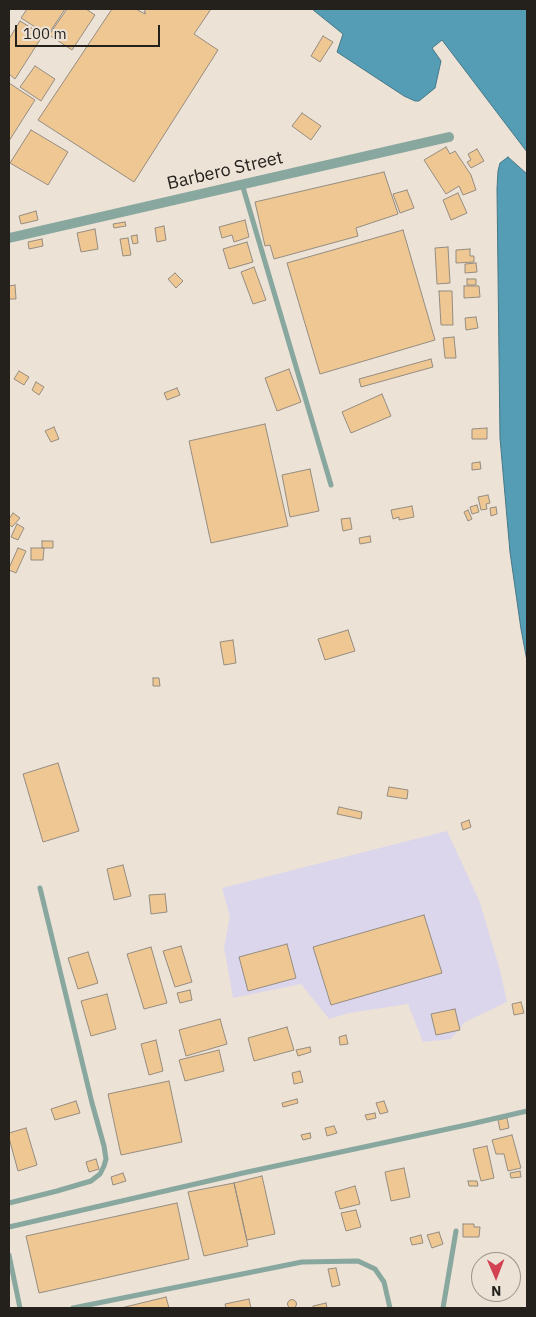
<!DOCTYPE html>
<html>
<head>
<meta charset="utf-8">
<style>
	body { margin:0 }
	#map { position:relative; width:536px; height:1317px; overflow:hidden; background:#ece2d6; font-family:"IBM Plex Sans",sans-serif }
	canvas { display:block }
	.frame { position:absolute; inset:0; border:10px solid #24201c; pointer-events:none }
	.north { position:absolute; left:471px; top:1252px; width:50px; height:50px; box-sizing:border-box; background:#ece2d6; border:1px solid #9c948c; border-radius:50%; rotate:179deg; font-size:14px; font-weight:700; line-height:20px; text-align:center; color:#24201c }
	.north::after { content:''; display:block; margin:auto; width:18px; height:22px; background:#d24252; clip-path:polygon(50% 0,100% 100%,50% 72%,0 100%) }
	.scale { position:absolute; left:15px; top:25px; width:145px; height:22px; box-sizing:border-box; border:2px solid #24201c; border-top:0; padding-left:6px; font-size:15px; line-height:18px; white-space:nowrap; color:#24201c; -webkit-text-stroke:4px #ece2d6; paint-order:stroke }
</style>
</head>
<body>
<div id="map">
<canvas width="536" height="1317"></canvas>
<div class="frame"></div>
<div class="north">N</div>
<div class="scale">100 m</div>
</div>
<script>
const g = document.querySelector('canvas').getContext('2d');
g.lineJoin = 'round';
function fill(path, color) { g.fillStyle = color; g.fill(path, 'evenodd'); }
const toPath = rows => new Path2D(rows.map(r => 'M' + r).join(''));
function strokePath(path, color, width, dash) { g.strokeStyle = color; g.lineWidth = width; g.lineCap = dash ? 'butt' : 'round'; g.setLineDash(dash || []); g.stroke(path); }
function label(font, color, halo, rows, align = 'center') {
  g.font = font + ' "IBM Plex Sans",sans-serif'; g.lineWidth = 4.5; g.setLineDash([]); g.textBaseline = 'middle'; g.strokeStyle = halo; g.fillStyle = color; for (const [text, x, y, turn = 0] of rows) {
    g.save(); g.translate(x, y); g.rotate((+turn || 0) * Math.PI / 180); g.textAlign = isNaN(turn) ? turn : align; if (halo) g.strokeText(text, 0, 0); g.fillText(text, 0, 0); g.restore();
  }
}
fill(toPath([
	[447,831,479,900,500,970,507,1002,465,1022,451,1039,423,1042,408,1004,349,1013,329,1019,301,984,233,998,224,947,230,917,222,888]
]), '#dcd6ec');
const water = toPath([
	[312,9,527,9,527,152,442,40,432,48,441,61,435,88,419,101,415,101,404,96,337,52,343,34,312,9],
	[508,157,527,174,527,661,521,629,510,552,500,438,497,189,498,171,500,163,508,157]
]);
fill(water, '#549db5');
strokePath(water, '#467887', 1);
const building = toPath([
	[27,9,65,9,48,35,21,18,27,9],
	[67,9,86,9,95,15,72,50,49,35,67,9],
	[112,9,136,9,145,14,146,13,144,12,146,9,211,9,194,34,218,50,134,182,38,120,112,9],
	[20,21,43,35,15,79,9,74,9,39,20,21],
	[323,36,333,42,320,62,311,56,323,36],
	[35,66,55,79,41,101,20,87,35,66],
	[9,83,35,100,9,141,9,83],
	[302,113,321,126,311,140,292,126,302,113],
	[31,130,68,152,48,185,10,163,31,130],
	[446,147,450,154,455,151,471,175,476,190,463,195,459,186,446,194,424,160,446,147],
	[477,149,484,161,471,168,467,162,471,160,468,154,477,149],
	[384,172,398,214,356,228,358,236,274,259,270,245,265,246,255,202,384,172],
	[407,190,414,208,400,213,393,194,407,190],
	[458,193,467,213,451,220,443,200,458,193],
	[36,211,38,220,21,224,19,216,36,211],
	[245,220,249,237,234,242,232,235,222,238,219,227,245,220],
	[125,222,126,226,114,228,113,224,125,222],
	[164,226,166,240,157,242,155,228,164,226],
	[95,229,98,249,81,252,77,233,95,229],
	[403,230,435,340,320,374,287,263,403,230],
	[137,235,138,243,133,244,131,236,137,235],
	[128,238,131,255,123,256,120,239,128,238],
	[42,239,43,246,29,249,28,242,42,239],
	[247,242,253,262,229,269,223,249,247,242],
	[448,247,450,283,437,284,435,248,448,247],
	[470,249,470,256,474,256,474,262,456,263,456,250,470,249],
	[476,263,477,272,465,273,465,264,476,263],
	[254,267,266,300,253,304,241,272,254,267],
	[175,273,183,281,176,288,168,279,175,273],
	[467,279,476,279,476,285,467,285,467,279],
	[15,285,16,299,9,299,9,286,15,285],
	[464,286,479,286,480,297,464,298,464,286],
	[439,291,452,291,453,325,441,325,439,291],
	[476,317,478,328,466,330,465,318,476,317],
	[454,337,456,358,445,358,443,338,454,337],
	[431,359,433,367,361,387,359,379,431,359],
	[289,369,301,402,277,411,265,378,289,369],
	[19,371,29,377,24,385,14,379,19,371],
	[36,382,44,387,39,395,32,390,36,382],
	[177,388,180,395,167,400,164,393,177,388],
	[382,394,391,416,351,433,342,412,382,394],
	[265,424,288,526,211,543,189,441,265,424],
	[54,427,59,439,51,442,45,431,54,427],
	[487,428,487,439,472,439,472,429,487,428],
	[480,462,481,469,472,470,472,463,480,462],
	[310,469,319,511,290,517,282,475,310,469],
	[488,495,490,503,486,504,487,509,481,510,478,497,488,495],
	[477,505,479,512,472,514,470,507,477,505],
	[412,506,414,517,399,520,399,517,393,519,391,510,412,506],
	[496,507,497,514,491,516,490,508,496,507],
	[468,510,472,519,468,521,464,512,468,510],
	[13,513,20,518,12,527,9,524,9,519,13,513],
	[350,518,352,529,343,531,341,519,350,518],
	[17,524,24,528,18,540,11,537,17,524],
	[370,536,371,542,360,544,359,538,370,536],
	[42,541,53,541,53,548,42,548,42,541],
	[18,548,26,551,16,573,9,570,9,568,18,548],
	[31,548,44,548,43,560,31,560,31,548],
	[348,630,355,651,325,660,318,639,348,630],
	[233,640,236,663,224,665,220,642,233,640],
	[153,678,159,678,160,686,153,686,153,678],
	[58,763,79,831,43,842,23,774,58,763],
	[389,787,408,790,407,799,387,796,389,787],
	[339,807,362,812,361,819,337,814,339,807],
	[469,820,471,827,463,830,461,823,469,820],
	[123,865,131,896,114,900,107,869,123,865],
	[165,894,167,912,151,914,149,895,165,894],
	[424,915,442,973,331,1005,313,947,424,915],
	[287,944,296,978,248,991,239,957,287,944],
	[181,946,192,982,175,987,163,951,181,946],
	[151,947,167,1003,144,1009,127,954,151,947],
	[88,952,98,983,78,989,68,958,88,952],
	[190,990,192,1000,180,1003,177,993,190,990],
	[107,994,116,1029,91,1036,81,1001,107,994],
	[521,1002,524,1013,514,1015,512,1004,521,1002],
	[455,1009,460,1030,436,1035,431,1014,455,1009],
	[220,1019,227,1044,186,1056,179,1030,220,1019],
	[287,1027,294,1050,254,1061,248,1038,287,1027],
	[346,1035,348,1044,340,1045,339,1037,346,1035],
	[156,1040,163,1071,149,1075,141,1044,156,1040],
	[310,1047,311,1052,298,1056,296,1050,310,1047],
	[219,1050,224,1071,185,1081,179,1060,219,1050],
	[300,1071,303,1082,294,1084,292,1073,300,1071],
	[169,1081,182,1142,121,1155,108,1094,169,1081],
	[297,1099,298,1103,283,1107,282,1103,297,1099],
	[76,1101,80,1113,55,1120,51,1109,76,1101],
	[384,1101,388,1112,380,1114,376,1103,384,1101],
	[375,1113,376,1118,367,1120,365,1115,375,1113],
	[507,1118,509,1128,500,1130,498,1120,507,1118],
	[334,1126,337,1133,327,1136,325,1128,334,1126],
	[26,1128,37,1165,18,1171,9,1138,9,1133,26,1128],
	[310,1133,311,1138,303,1140,301,1135,310,1133],
	[512,1135,521,1168,508,1171,504,1154,496,1154,492,1140,512,1135],
	[487,1146,494,1178,481,1181,473,1149,487,1146],
	[96,1159,99,1169,89,1172,86,1162,96,1159],
	[404,1168,410,1197,391,1201,385,1172,404,1168],
	[520,1171,521,1177,511,1178,510,1173,520,1171],
	[123,1173,126,1181,113,1185,111,1177,123,1173],
	[262,1176,275,1234,247,1240,234,1183,262,1176],
	[468,1181,477,1181,478,1186,469,1186,468,1181],
	[234,1183,248,1246,204,1256,188,1192,234,1183],
	[355,1186,360,1204,340,1209,335,1192,355,1186],
	[177,1203,189,1259,39,1293,26,1236,177,1203],
	[356,1210,361,1227,346,1231,341,1213,356,1210],
	[463,1224,474,1224,474,1227,480,1227,479,1237,463,1237,463,1224],
	[439,1232,443,1244,432,1248,427,1235,439,1232],
	[421,1235,423,1243,412,1245,410,1238,421,1235],
	[336,1268,340,1285,332,1287,328,1269,336,1268],
	[166,1297,169,1308,121,1308,166,1297],
	[249,1299,251,1308,226,1308,225,1304,249,1299],
	'287.5 1304a4.5 4.5 0 1 1 9 0a4.5 4.5 0 1 1-9 0Z',
	[326,1303,327,1308,313,1308,313,1306,326,1303]
]);
fill(building, '#eec792');
strokePath(building, '#958c81', 1);
strokePath(toPath([
	[242,184,331,485],
	[9,1203,57,1191,91,1181,100,1174,104,1166,106,1159,104,1146,92,1103,40,888],
	[9,1227,243,1173,471,1124,527,1111],
	[9,1255,20,1308],
	[73,1308,302,1262,358,1261,375,1269,384,1282,390,1308],
	[443,1308,456,1231]
]), '#88a79f', 5);
strokePath(toPath([
	[9,238,449,137]
]), '#88a79f', 10);
label('18px', '#24201c', '#ece2d6', [
	["Barbero Street",225,171,-13]
]);
</script>
</body>
</html>
